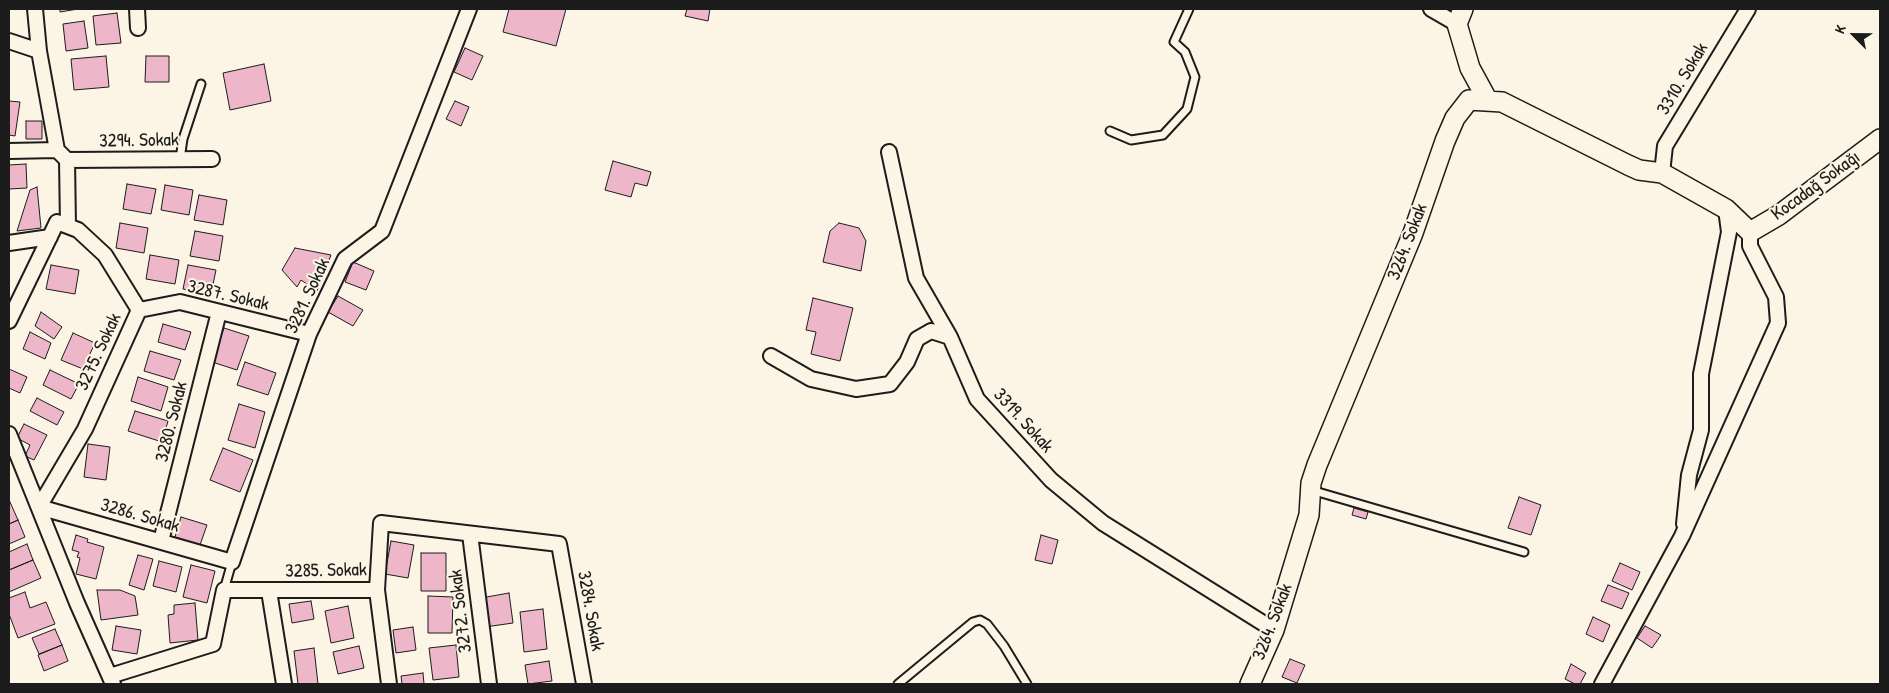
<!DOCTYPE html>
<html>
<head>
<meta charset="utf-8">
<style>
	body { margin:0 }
	#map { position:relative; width:1889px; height:693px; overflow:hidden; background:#fcf5e5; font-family:"Patrick Hand",sans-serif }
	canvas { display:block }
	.frame { position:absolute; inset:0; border:10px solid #1c1c1c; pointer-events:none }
	.north { position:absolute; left:1829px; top:10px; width:50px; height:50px; -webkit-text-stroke:4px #fcf5e5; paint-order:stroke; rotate:293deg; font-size:14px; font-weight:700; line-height:20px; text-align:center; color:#1c1c1c }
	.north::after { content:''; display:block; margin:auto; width:18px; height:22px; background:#1c1c1c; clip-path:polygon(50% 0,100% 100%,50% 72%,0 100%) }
</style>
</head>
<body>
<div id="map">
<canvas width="1889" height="693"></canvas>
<div class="frame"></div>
<div class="north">K</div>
</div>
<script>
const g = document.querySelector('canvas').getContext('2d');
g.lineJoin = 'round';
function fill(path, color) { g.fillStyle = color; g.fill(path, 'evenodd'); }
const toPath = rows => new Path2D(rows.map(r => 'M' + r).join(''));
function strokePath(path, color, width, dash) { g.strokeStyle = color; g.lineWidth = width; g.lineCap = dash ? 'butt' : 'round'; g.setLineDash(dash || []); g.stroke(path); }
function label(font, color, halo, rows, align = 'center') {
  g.font = font + ' "Patrick Hand",sans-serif'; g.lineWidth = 4; g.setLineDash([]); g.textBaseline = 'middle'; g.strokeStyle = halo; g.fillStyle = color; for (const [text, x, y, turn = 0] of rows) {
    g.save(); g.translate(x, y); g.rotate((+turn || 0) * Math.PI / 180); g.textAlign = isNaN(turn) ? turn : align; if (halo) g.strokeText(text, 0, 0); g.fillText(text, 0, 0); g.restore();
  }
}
const building = toPath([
	[60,9,78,9,60,12,60,9],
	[509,9,566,9,556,46,503,32,509,9],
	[687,9,710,9,708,21,685,16,687,9],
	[117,13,121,43,96,45,93,16,117,13],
	[84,21,88,48,66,51,63,24,84,21],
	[465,48,483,56,472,80,454,72,465,48],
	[106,56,109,87,74,90,71,59,106,56],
	[146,56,169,56,169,82,145,82,146,56],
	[264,64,271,101,230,110,223,73,264,64],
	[9,101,20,102,15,136,9,135,9,101],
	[455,101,469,107,461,126,446,119,455,101],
	[26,121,42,121,42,139,26,139,26,121],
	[613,161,651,172,647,186,635,183,631,197,605,190,613,161],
	[26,164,27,188,9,189,9,165,26,164],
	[127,184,156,189,151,214,123,209,127,184],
	[165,185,193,190,189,215,161,210,165,185],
	[37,187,41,228,17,231,30,190,37,187],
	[199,195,227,200,223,225,194,220,199,195],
	[120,223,148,228,144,253,116,248,120,223],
	[839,223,859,228,866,241,861,271,823,262,830,231,839,223],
	[195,231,223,236,219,261,190,256,195,231],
	[295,248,331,255,317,291,301,280,297,287,282,270,295,248],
	[150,255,179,260,175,284,146,279,150,255],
	[353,262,374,271,366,290,345,282,353,262],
	[51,265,79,270,75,294,46,289,51,265],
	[188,265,216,270,211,294,183,289,188,265],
	[338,296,363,310,353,326,328,312,338,296],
	[813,298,853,308,840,361,811,354,816,332,806,330,813,298],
	[41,312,62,327,54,339,35,326,41,312],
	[163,324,191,332,185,350,158,342,163,324],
	[224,328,249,336,237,370,212,362,224,328],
	[30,332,51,343,45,359,23,349,30,332],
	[73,333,95,343,83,369,61,360,73,333],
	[150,351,181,360,174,380,144,371,150,351],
	[245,362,276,373,268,395,237,385,245,362],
	[9,369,27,377,20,393,9,388,9,369],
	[50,370,79,384,71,399,43,385,50,370],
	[138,377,168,387,161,411,131,401,138,377],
	[37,398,64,412,57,425,30,411,37,398],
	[239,404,265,412,255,448,228,440,239,404],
	[135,411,168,421,162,442,128,431,135,411],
	[24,424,47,435,34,460,25,456,30,445,17,438,24,424],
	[88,444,110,447,106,480,84,477,88,444],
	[223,448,253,460,240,492,210,480,223,448],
	[1519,497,1541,505,1531,535,1508,528,1519,497],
	[10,502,18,520,9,524,9,503,10,502],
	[1354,508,1368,512,1366,519,1352,515,1354,508],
	[181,517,207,525,200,545,175,537,181,517],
	[18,520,25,537,9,544,9,524,18,520],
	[76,535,88,539,87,542,104,547,96,579,76,574,80,558,77,557,79,552,72,550,76,535],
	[1041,535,1058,540,1052,564,1035,560,1041,535],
	[391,541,414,545,408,578,385,574,391,541],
	[27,544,33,560,9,570,9,552,27,544],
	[421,553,446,553,446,591,421,591,421,553],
	[138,555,153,559,144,590,129,585,138,555],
	[33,560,41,578,9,592,9,570,33,560],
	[159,561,182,567,176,592,153,586,159,561],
	[1620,563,1640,572,1632,590,1612,581,1620,563],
	[191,565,215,571,207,603,183,597,191,565],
	[1608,585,1629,593,1622,609,1601,601,1608,585],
	[97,590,120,590,135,596,138,615,101,620,97,590],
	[25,592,30,608,46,602,55,624,18,638,9,614,9,598,25,592],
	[509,593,513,623,485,627,481,598,509,593],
	[428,596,453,597,452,633,428,633,428,596],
	[311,601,314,619,292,623,289,604,311,601],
	[195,603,198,640,170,643,168,615,174,614,174,605,195,603],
	[348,606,354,638,331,643,325,611,348,606],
	[543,609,547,649,524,652,520,612,543,609],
	[1593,617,1610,625,1603,642,1586,634,1593,617],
	[116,626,141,630,137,654,112,650,116,626],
	[1645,626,1661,635,1652,648,1637,638,1645,626],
	[413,627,416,650,396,653,393,630,413,627],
	[55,629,62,645,39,654,32,638,55,629],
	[62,645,68,661,44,671,38,655,62,645],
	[456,645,459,677,433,680,429,648,456,645],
	[359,646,364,668,338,674,333,652,359,646],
	[314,648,318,684,298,684,294,651,314,648],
	[1290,659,1305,665,1297,683,1282,677,1290,659],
	[549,661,552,681,528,684,525,665,549,661],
	[1571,664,1586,673,1580,684,1575,684,1565,679,1571,664],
	[423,673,424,684,402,684,401,676,423,673]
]);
fill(building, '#eeb6c9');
strokePath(building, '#1c1c1c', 1);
const lane = toPath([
	[1110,131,1131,140,1163,135,1187,109,1195,77,1185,52,1174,42,1189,9],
	[180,159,183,139,201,84],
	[1311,490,1524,552],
	[224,590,232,562],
	[898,684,973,622,980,620,987,624,1004,646,1027,684]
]);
const street = toPath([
	[35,9,39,51,57,150,67,160,68,226],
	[137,9,138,28],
	[1431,9,1457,24],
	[9,41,39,51],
	[9,151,57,150],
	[889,152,916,278,950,337],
	[67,160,212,159],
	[1662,173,1665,146,1748,9],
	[9,243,50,237],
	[139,310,180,302,309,334],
	[9,321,57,222,78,230,105,255,139,310],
	[771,356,811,379,856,389,890,384,907,362,917,339,931,331,950,337,977,399,1051,480,1103,523,1274,630],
	[9,434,77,603,113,684],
	[39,507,232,562,309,334,345,259,382,231,469,9],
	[39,507,85,429,139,310],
	[1684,524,1689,475,1701,430,1701,374,1729,232,1726,209],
	[470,534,489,684],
	[161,541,219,312],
	[269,591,284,684],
	[110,676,213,644,224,590,377,590],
	[389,684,377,590,381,523,559,544,584,684],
	[1602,684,1682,536,1778,323,1776,297,1750,246,1750,232]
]);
const secondary = toPath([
	[1463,9,1457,24,1470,68,1488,101],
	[1250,684,1274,630,1309,515,1311,483,1317,465,1413,233,1445,141,1455,118,1469,100,1502,102,1628,165,1639,170,1662,173,1726,209,1750,232,1779,215,1880,139]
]);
strokePath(lane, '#1c1c1c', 11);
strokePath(street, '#1c1c1c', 18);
strokePath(secondary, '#1c1c1c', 22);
strokePath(lane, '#fcf5e5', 7);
strokePath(street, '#fcf5e5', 14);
strokePath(secondary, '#fcf5e5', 19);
label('19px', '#1c1c1c', '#fcf5e5', [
	["3310. Sokak",1683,79,-59],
	["3294. Sokak",139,141,-1],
	["Kocadağ Sokağı",1816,186,-36],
	["3264. Sokak",1408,242,-69],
	["3287. Sokak",228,296,13],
	["3281. Sokak",308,296,-65],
	["3275. Sokak",99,352,-65],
	["3319. Sokak",1023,421,48],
	["3280. Sokak",172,422,-76],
	["3286. Sokak",140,516,16],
	["3285. Sokak",326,571,-1],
	["3272. Sokak",461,611,-97],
	["3284. Sokak",590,611,80],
	["3264. Sokak",1273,622,-69]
]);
</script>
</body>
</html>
